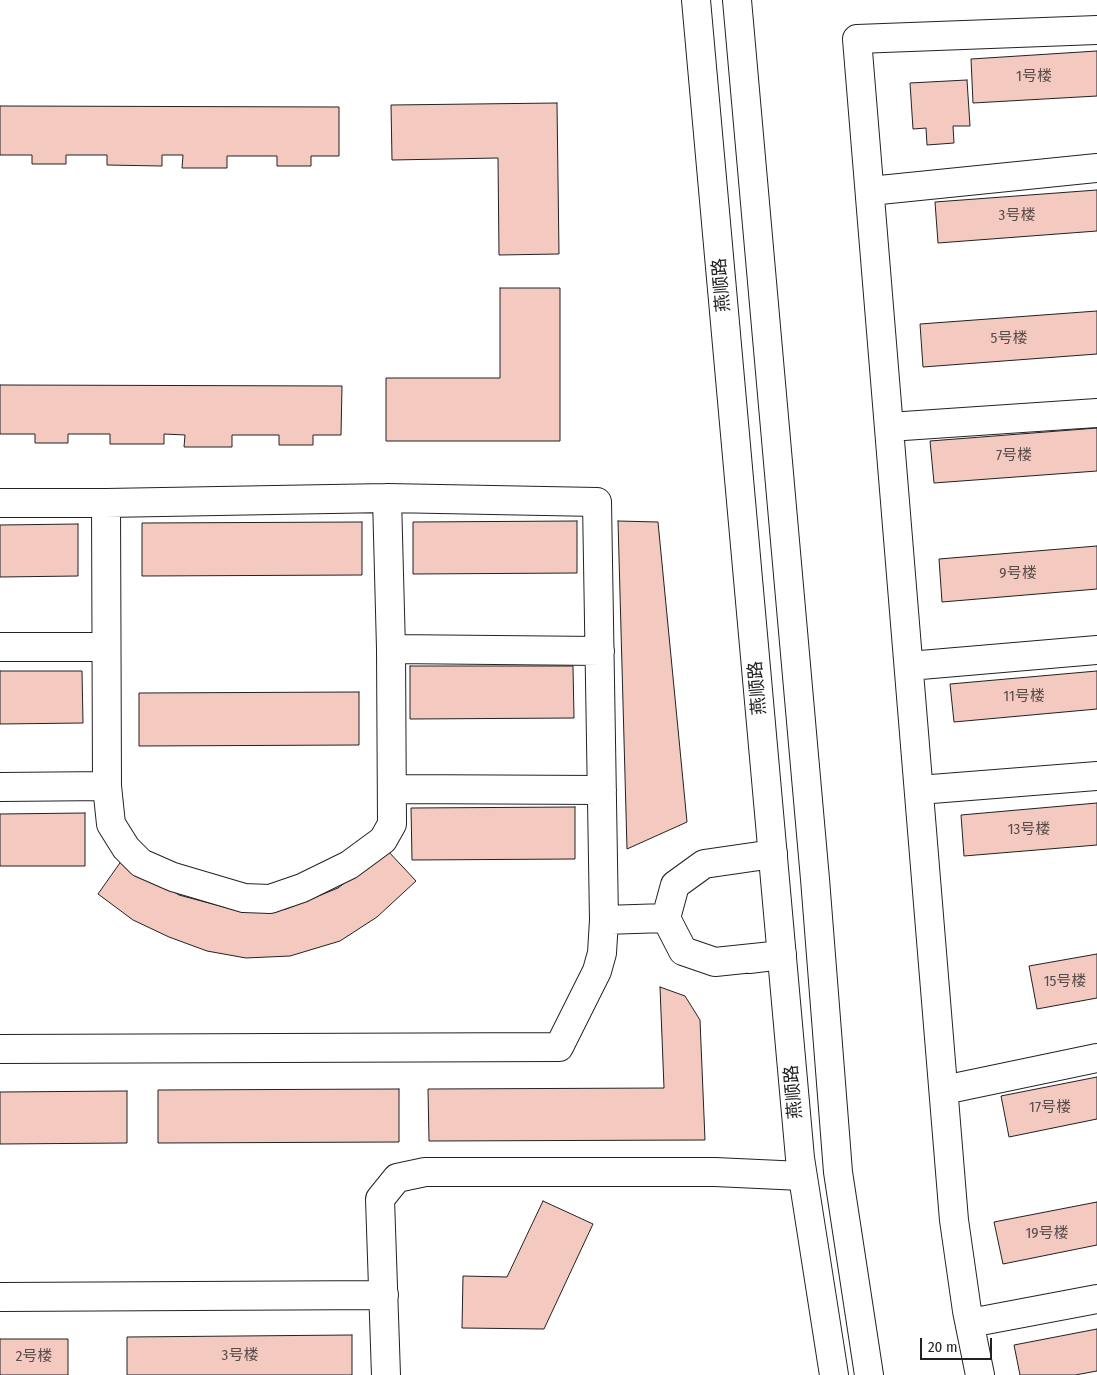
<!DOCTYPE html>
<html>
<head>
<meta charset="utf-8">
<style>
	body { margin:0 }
	#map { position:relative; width:1097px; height:1375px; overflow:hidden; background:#fff; font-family:"Fira Sans Condensed",sans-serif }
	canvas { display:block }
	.scale { position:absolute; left:920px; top:1338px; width:72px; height:22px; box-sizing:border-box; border:2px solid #222; border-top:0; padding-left:6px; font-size:15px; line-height:18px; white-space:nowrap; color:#222; -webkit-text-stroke:4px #fff; paint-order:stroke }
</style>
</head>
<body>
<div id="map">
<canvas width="1097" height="1375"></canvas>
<div class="scale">20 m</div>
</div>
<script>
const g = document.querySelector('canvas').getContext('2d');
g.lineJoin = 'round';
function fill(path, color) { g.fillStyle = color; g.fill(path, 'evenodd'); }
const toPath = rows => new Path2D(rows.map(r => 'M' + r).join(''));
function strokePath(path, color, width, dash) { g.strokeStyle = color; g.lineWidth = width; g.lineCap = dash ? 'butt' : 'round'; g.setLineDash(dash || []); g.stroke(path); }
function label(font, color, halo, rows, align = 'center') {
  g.font = font + ' "Fira Sans Condensed","Noto Sans SC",sans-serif'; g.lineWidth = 4; g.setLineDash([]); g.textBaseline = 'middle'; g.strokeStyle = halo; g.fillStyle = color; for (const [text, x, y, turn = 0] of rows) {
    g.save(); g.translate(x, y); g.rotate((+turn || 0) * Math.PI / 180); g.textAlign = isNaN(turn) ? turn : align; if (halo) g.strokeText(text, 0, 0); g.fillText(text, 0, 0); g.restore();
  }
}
const building = toPath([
	[1097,51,1097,96,973,103,971,59,1097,51],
	[967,80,970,126,953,126,954,143,927,145,926,128,913,129,910,83,967,80],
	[557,103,559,254,499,255,498,158,392,160,391,105,557,103],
	[0,106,339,107,339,156,311,156,311,166,277,166,277,156,227,156,227,168,182,168,183,155,162,155,162,166,107,165,107,155,66,155,66,164,32,164,32,155,0,155,0,106],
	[1097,190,1097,231,938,243,935,202,1097,190],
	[500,288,560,288,560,441,386,441,386,378,500,378,500,288],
	[1097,311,1097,354,923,367,920,324,1097,311],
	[0,385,342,386,341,435,313,435,313,445,279,445,279,435,232,435,232,447,184,447,185,435,164,434,164,444,110,444,110,434,68,434,68,443,35,443,35,434,0,434,0,385],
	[1097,428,1097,471,934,483,930,441,1097,428],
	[577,521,577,573,413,574,413,522,577,521],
	[618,521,658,522,687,822,627,849,618,521],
	[362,522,362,575,142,576,142,523,362,522],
	[78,524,78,576,0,577,0,525,78,524],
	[1097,546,1097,589,942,602,939,559,1097,546],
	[410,666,573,666,574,718,410,719,410,666],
	[0,671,82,671,83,723,0,724,0,671],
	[1097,671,1097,709,954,722,950,684,1097,671],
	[359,692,359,745,139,746,139,693,359,692],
	[1097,803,1097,845,964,856,961,815,1097,803],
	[575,807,575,859,412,860,411,808,575,807],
	[85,813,85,866,0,866,0,814,85,813],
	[387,850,416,881,377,917,340,941,290,956,246,958,207,951,169,937,133,920,98,894,122,860,179,895,239,911,286,909,338,888,387,850],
	[1097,954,1097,998,1037,1009,1029,966,1097,954],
	[660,987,685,996,700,1020,705,1140,429,1141,428,1089,664,1088,660,987],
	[1097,1077,1097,1119,1009,1137,1001,1096,1097,1077],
	[399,1089,399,1142,158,1143,158,1090,399,1089],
	[127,1091,127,1143,0,1144,0,1092,127,1091],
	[543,1201,593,1224,544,1329,462,1328,463,1276,507,1277,543,1201],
	[1097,1202,1097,1245,1003,1264,994,1222,1097,1202],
	[1097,1329,1097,1371,1075,1375,1020,1375,1014,1345,1097,1329],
	[352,1335,352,1375,127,1375,127,1337,352,1335],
	[0,1339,68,1339,68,1375,0,1375,0,1339]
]);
fill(building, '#f3c9c0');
strokePath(building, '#222', 1);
const minor = toPath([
	[870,191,1097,168],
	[889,427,1097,413],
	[0,503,106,503,387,498,597,502,604,920,602,953,597,971,559,1047,0,1049],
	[106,503,107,786,111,824,126,848,141,863,173,877,244,898,270,899,302,888,349,865,383,840,392,824,391,649,387,498],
	[0,647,106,647],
	[391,649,600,651,494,650],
	[909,666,1097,650],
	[0,787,107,786],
	[392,789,602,790],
	[919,790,1097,776],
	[604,920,666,918],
	[749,959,782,955,715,962,683,951,666,918,675,885,704,864,773,854],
	[944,1090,1097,1058],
	[0,1297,384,1295],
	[970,1323,1097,1299],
	[386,1375,380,1199,397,1178,425,1172,715,1172,802,1176],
	[980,1375,967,1311,954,1220,857,39,1097,30]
]);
const major = toPath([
	[696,0,800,1158,834,1375],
	[737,0,815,879,838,1172,869,1375]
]);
strokePath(minor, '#222', 30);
strokePath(major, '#222', 30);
strokePath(minor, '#fff', 28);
strokePath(major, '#fff', 28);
label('15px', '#564c4a', null, [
	["1号楼",1034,77],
	["3号楼",1017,216],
	["5号楼",1009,339],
	["7号楼",1014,456],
	["9号楼",1018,574],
	["11号楼",1024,697],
	["13号楼",1029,830],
	["15号楼",1065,982],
	["17号楼",1050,1108],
	["19号楼",1047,1234],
	["3号楼",240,1356],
	["2号楼",34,1357]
]);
label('18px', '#222', '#fff', [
	["燕顺路",722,285,-95],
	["燕顺路",758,688,-95],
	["燕顺路",794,1092,-95]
]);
</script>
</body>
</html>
